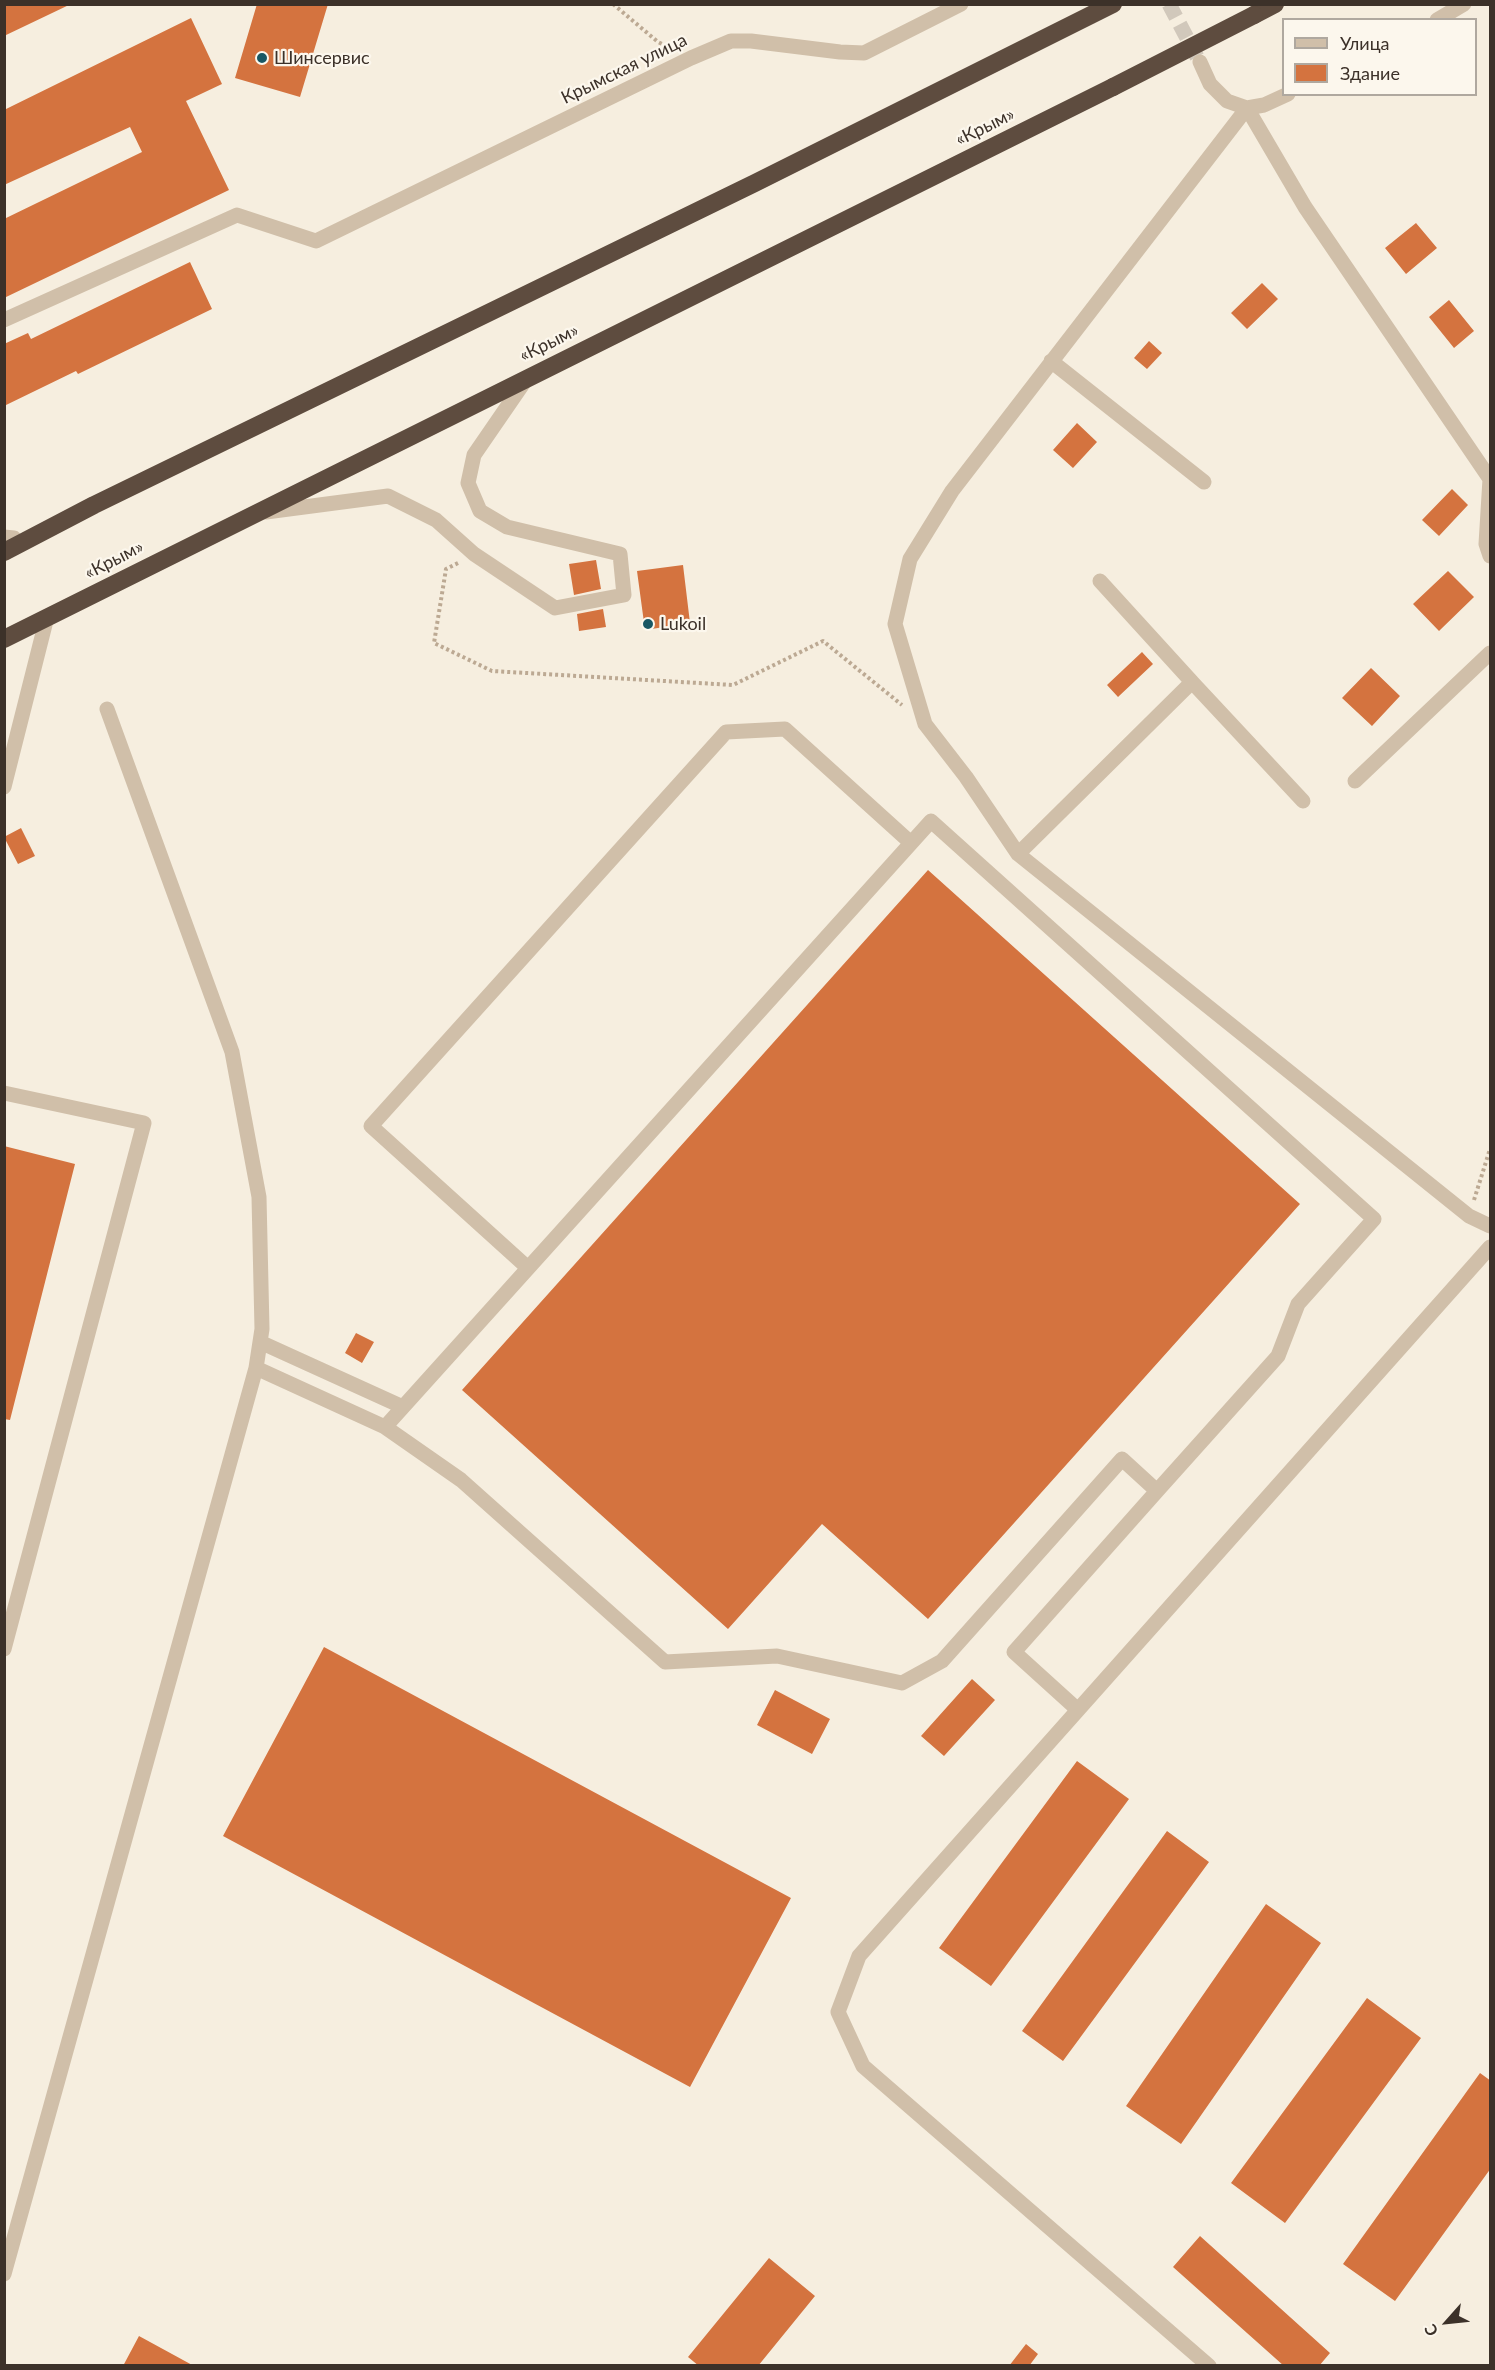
<!DOCTYPE html>
<html>
<head>
<meta charset="utf-8">
<style>
	body { margin:0 }
	#map { position:relative; width:1495px; height:2370px; overflow:hidden; background:#f6eedf; font-family:Lato,sans-serif }
	canvas { display:block }
	.frame { position:absolute; inset:0; border:6px solid #3c3129; pointer-events:none }
	.legend { position:absolute; left:1282px; top:18px; width:195px; height:78px; box-sizing:border-box; background:#fcf7ed; border:2px solid #afa89f; margin:0; padding:8px 10px; list-style:none; font-size:18px; color:#3c3129 }
	.legend li { display:flex; align-items:center; gap:12px; height:30px }
	.legend b { width:30px; border:2px solid #afa89f }
	.north { position:absolute; left:1417px; top:2292px; width:60px; height:60px; -webkit-text-stroke:4px #fcf7ed; paint-order:stroke; rotate:243deg; font-size:16px; font-weight:700; line-height:24px; text-align:center; color:#3c3129 }
	.north::after { content:''; display:block; margin:auto; width:21px; height:27px; background:#3c3129; clip-path:polygon(50% 0,100% 100%,50% 72%,0 100%) }
</style>
</head>
<body>
<div id="map">
<canvas width="1495" height="2370"></canvas>
<div class="frame"></div>
<ul class="legend">
<li><b style="height:8px;background:#d0bfa9"></b>Улица</li>
<li><b style="height:16px;background:#d4733f"></b>Здание</li>
</ul>
<div class="north">С</div>
</div>
<script>
const g = document.querySelector('canvas').getContext('2d');
g.lineJoin = 'round';
function fill(path, color) { g.fillStyle = color; g.fill(path, 'evenodd'); }
const toPath = rows => new Path2D(rows.map(r => 'M' + r).join(''));
function strokePath(path, color, width, dash) { g.strokeStyle = color; g.lineWidth = width; g.lineCap = dash ? 'butt' : 'round'; g.setLineDash(dash || []); g.stroke(path); }
function label(font, color, halo, rows, align = 'center') {
  g.font = font + ' Lato,sans-serif'; g.lineWidth = 4.5; g.setLineDash([]); g.textBaseline = 'middle'; g.strokeStyle = halo; g.fillStyle = color; for (const [text, x, y, turn = 0] of rows) {
    g.save(); g.translate(x, y); g.rotate((+turn || 0) * Math.PI / 180); g.textAlign = isNaN(turn) ? turn : align; if (halo) g.strokeText(text, 0, 0); g.fillText(text, 0, 0); g.restore();
  }
}
fill(toPath([
	[4,4,71,4,4,36],
	[257,4,328,4,300,97,235,78],
	[191,18,222,84,186,101,229,190,4,298,4,219,142,152,130,127,4,185,4,110],
	[1416,223,1437,248,1406,274,1385,248],
	[190,262,212,309,78,374,76,371,4,406,4,344,28,333,31,339],
	[1262,283,1278,299,1247,329,1231,313],
	[1449,300,1474,331,1454,348,1429,317],
	[1149,341,1162,353,1147,369,1134,358],
	[1077,423,1097,442,1073,468,1053,450],
	[1452,489,1468,505,1439,536,1422,520],
	[596,560,601,589,574,595,569,564],
	[683,565,690,623,645,630,637,571],
	[1448,571,1474,597,1439,631,1413,604],
	[603,609,606,627,579,631,577,614],
	[1142,652,1153,664,1118,697,1107,685],
	[1371,668,1400,696,1372,726,1342,698],
	[21,828,35,856,18,864,4,837],
	[928,870,1300,1204,928,1619,822,1524,728,1629,462,1390],
	[4,1146,75,1164,10,1420,4,1419],
	[356,1333,374,1342,362,1363,345,1353],
	[324,1647,791,1898,690,2087,223,1836],
	[972,1679,995,1700,944,1756,921,1736],
	[775,1690,830,1719,812,1754,757,1725],
	[1077,1761,1129,1799,991,1986,939,1948],
	[1167,1831,1209,1862,1063,2061,1022,2031],
	[1266,1904,1321,1943,1181,2144,1126,2106],
	[1367,1998,1421,2038,1285,2223,1231,2183],
	[1480,2073,1491,2081,1491,2168,1395,2301,1343,2264],
	[1200,2236,1330,2353,1319,2366,1284,2366,1173,2267],
	[769,2258,815,2296,758,2366,699,2366,688,2357],
	[139,2336,194,2366,123,2366],
	[1026,2344,1038,2354,1029,2366,1009,2366]
]), '#d4733f');
strokePath(toPath([
	[1169,4,1197,57]
]), '#d1c8bb', 15, [15, 8]);
strokePath(toPath([
	[613,4,658,42,672,49],
	[458,563,446,569,434,643,492,671,733,685,823,641,902,705],
	[1474,1200,1490,1149]
]), '#bca993', 4, [3, 3]);
strokePath(toPath([
	[1437,20,1464,4],
	[1200,62,1210,84,1227,101,1247,108,1264,105,1288,94],
	[1247,108,952,491,910,559,895,624,925,724,966,777,1018,854,1469,1216,1490,1226],
	[1247,108,1305,207,1490,479,1486,544,1490,556],
	[4,320,237,215,316,241,691,58,731,41,751,41,840,52,864,53,961,4],
	[1051,361,1204,482],
	[266,512,388,496,436,520,474,554,555,608,624,595,620,554,507,527,480,511,468,483,474,455,527,378],
	[4,537,14,538],
	[1192,682,1303,801],
	[1355,781,1490,653],
	[4,787,47,617],
	[1018,854,1192,682,1100,581],
	[4,1093,144,1123,4,1649],
	[528,1268,371,1126,726,732,785,729,911,843],
	[260,1342,403,1407],
	[256,1368,385,1427,461,1480,665,1662,777,1656,902,1683,942,1661,1122,1459,1157,1491,1014,1652,1078,1710],
	[385,1427,931,821,1374,1219,1298,1304,1278,1356,1157,1491],
	[4,2274,256,1368,262,1329,259,1197,232,1052,107,709],
	[1209,2366,863,2066,838,2012,859,1956,1490,1247]
]), '#d0bfa9', 15);
strokePath(toPath([
	[1254,15,1275,4],
	[4,552,94,505,755,183,1113,4],
	[4,639,1113,87]
]), '#5e4c3f', 18);
strokePath(toPath([
	[1113,87,1254,15]
]), '#5e4c3f', 18);
for (const [x, y, r, color] of [
	[262,58,6,"#195764"],
	[648,624,6,"#195764"]
]) { const dot = new Path2D(); dot.arc(x, y, r, 0, 2 * Math.PI); g.fillStyle = color; g.fill(dot); strokePath(dot, '#fcf7ed', 2); }
label('18px', '#3c3129', '#fcf7ed', [
	["Шинсервис",274,58],
	["Lukoil",660,624]
], 'left');
label('18px', '#3c3129', '#fcf7ed', [
	["Крымская улица",624,69,-26],
	["«Крым»",985,127,-26],
	["«Крым»",549,343,-26],
	["«Крым»",114,560,-27]
]);
</script>
</body>
</html>
